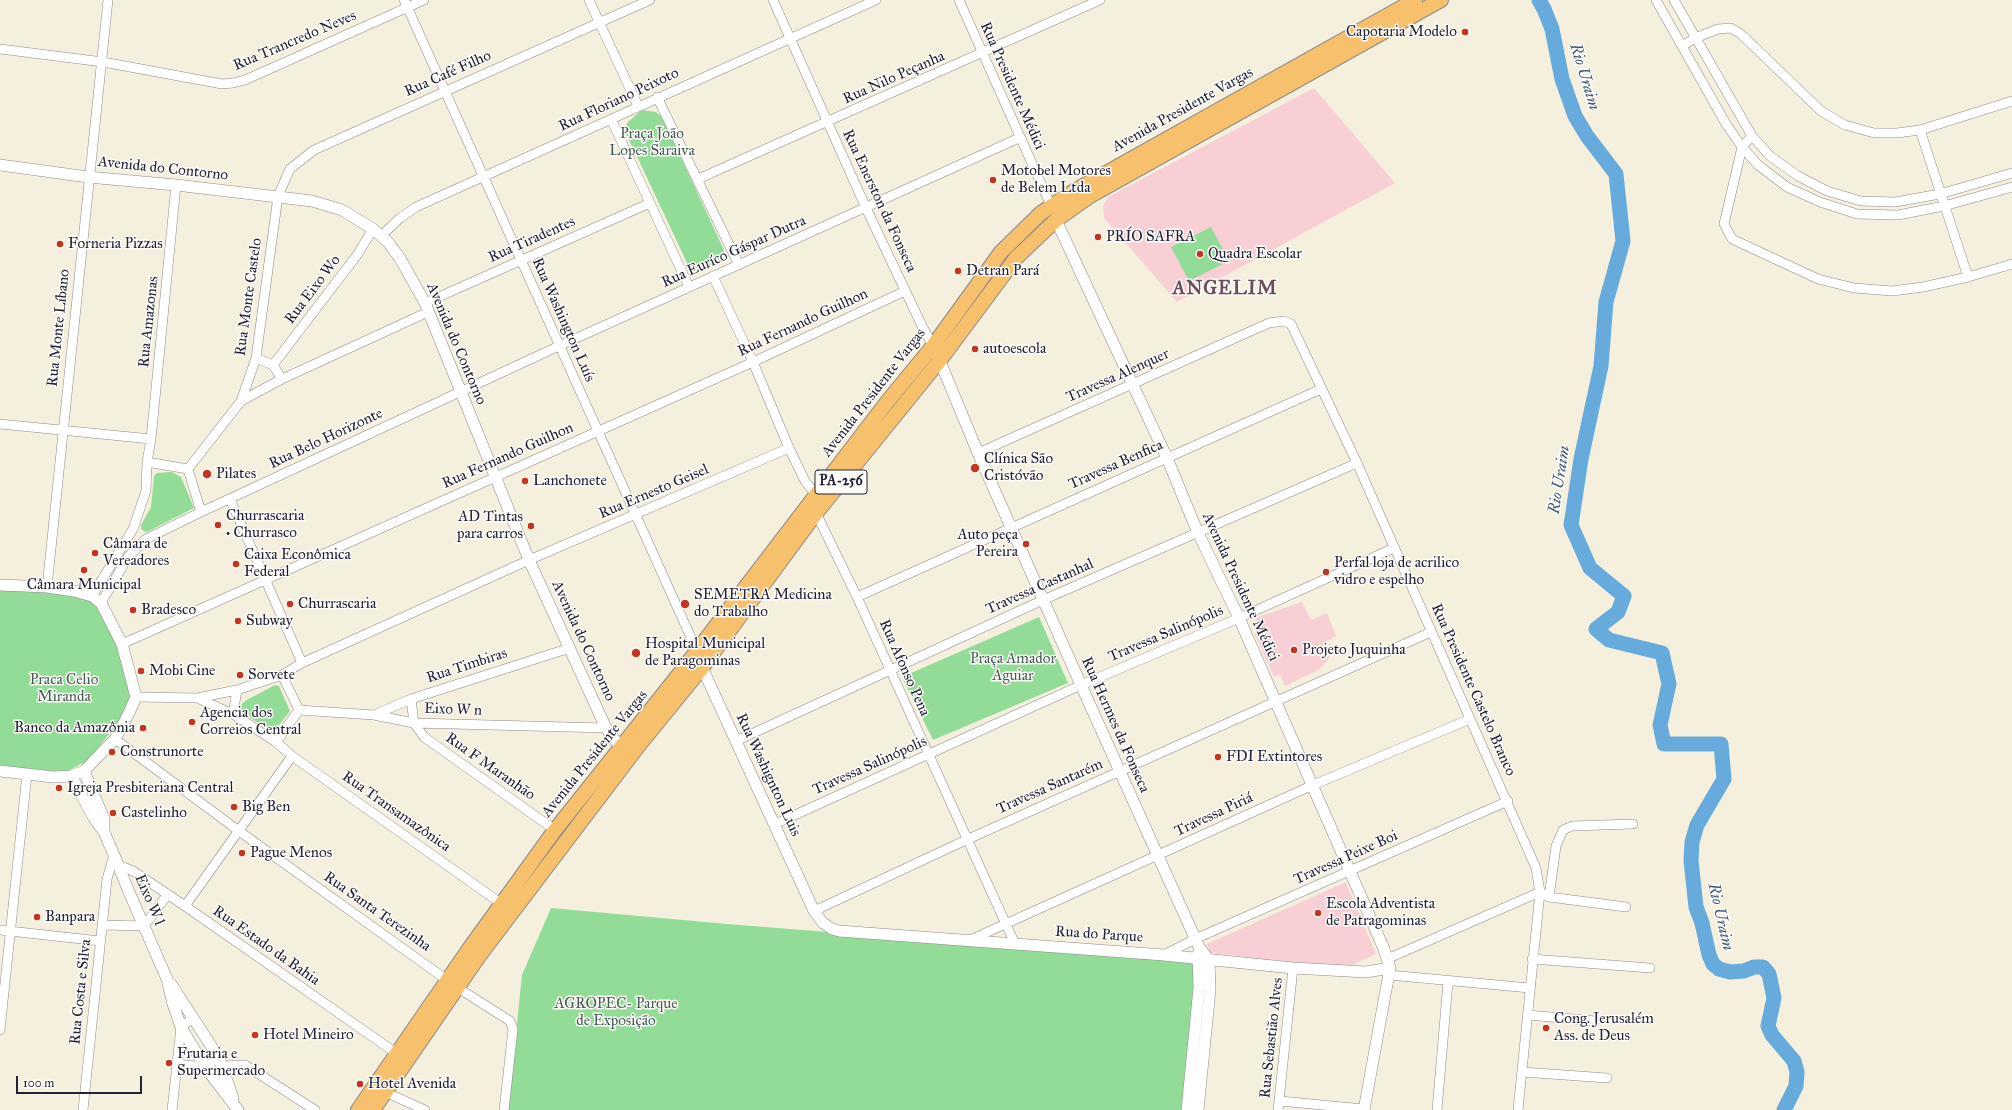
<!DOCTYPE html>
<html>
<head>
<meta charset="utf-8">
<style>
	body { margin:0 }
	#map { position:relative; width:2012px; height:1110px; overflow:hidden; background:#f5f0de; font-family:"IM FELL Great Primer",serif }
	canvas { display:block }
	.scale { position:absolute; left:16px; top:1076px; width:126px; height:18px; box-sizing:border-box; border:2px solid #22223b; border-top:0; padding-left:5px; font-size:12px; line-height:14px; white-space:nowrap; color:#22223b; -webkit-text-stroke:3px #fdfcf7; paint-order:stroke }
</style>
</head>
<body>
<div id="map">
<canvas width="2012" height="1110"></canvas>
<div class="scale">100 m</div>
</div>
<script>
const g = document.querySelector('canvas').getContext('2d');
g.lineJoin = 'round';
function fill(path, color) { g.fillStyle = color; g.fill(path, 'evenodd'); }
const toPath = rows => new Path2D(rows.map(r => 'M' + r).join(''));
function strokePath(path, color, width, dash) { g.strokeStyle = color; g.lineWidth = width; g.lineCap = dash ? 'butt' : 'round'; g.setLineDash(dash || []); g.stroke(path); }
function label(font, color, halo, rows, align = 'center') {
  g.font = font + ' "IM FELL Great Primer",serif'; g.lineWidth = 3; g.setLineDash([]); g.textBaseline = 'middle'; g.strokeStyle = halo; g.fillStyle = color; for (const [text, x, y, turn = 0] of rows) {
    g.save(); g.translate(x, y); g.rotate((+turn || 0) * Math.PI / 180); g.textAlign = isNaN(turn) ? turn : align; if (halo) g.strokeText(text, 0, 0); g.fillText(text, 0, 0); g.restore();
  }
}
fill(toPath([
	[1314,88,1395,183,1177,302,1104,218,1103,206,1108,197],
	[1302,602,1311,620,1327,613,1336,636,1323,643,1330,657,1320,669,1285,686,1280,674,1274,677,1254,633,1260,629,1255,618],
	[1346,882,1376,954,1345,968,1210,953,1207,944]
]), '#f7cfd5');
fill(toPath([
	[642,110,656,112,662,117,724,250,719,260,712,268,698,271,688,265,624,129,628,122],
	[1211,227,1229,261,1189,281,1171,247],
	[172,472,181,477,194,508,147,532,144,531,141,529,141,525,151,507,154,476,157,473],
	[0,586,91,597,107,616,133,695,126,711,110,733,88,760,64,773,0,768],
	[1039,617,1068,683,933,740,902,677],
	[275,685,279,686,290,711,273,733,242,712,240,706,245,701],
	[551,908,727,924,1194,961,1196,967,1183,1110,508,1110,522,975]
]), '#93dc97');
strokePath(toPath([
	[1539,0,1544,9,1552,29,1562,79,1575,116,1587,136,1616,174,1623,241,1606,302,1601,366,1581,459,1571,525,1590,568,1624,596,1618,612,1596,629,1609,640,1662,653,1669,684,1660,725,1664,744,1721,744,1724,779,1697,825,1692,842,1691,861,1696,907,1702,923,1709,955,1713,964,1719,969,1730,972,1744,971,1754,967,1763,967,1769,974,1774,998,1768,1026,1772,1035,1794,1061,1797,1072,1796,1086,1784,1110]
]), '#67aadc', 15);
const minor = toPath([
	[404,0,697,651],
	[589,0,638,106],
	[773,0,866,208,923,328,933,346],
	[959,0,1051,206],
	[1656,0,1726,124,1742,147,1758,165,1787,187,1820,202,1857,214,1898,215,1944,206,2012,187],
	[1674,0,1752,136,1770,156,1798,176,1827,191,1861,201,1895,202,1940,194,2012,173],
	[1682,46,1695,38,1718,29,1731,28,1741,34,1821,111,1845,125,1874,133,1897,133,1920,130,2012,101],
	[0,49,103,62,222,84,233,83,245,80,424,0],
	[657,97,739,265],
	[611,119,689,287],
	[1920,130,1968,277],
	[1752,136,1742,147,1724,224,1732,239,1818,279,1854,288,1892,291,1923,287,1968,277,2012,264],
	[698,179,1100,0],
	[381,236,400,218,416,207,876,0],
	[713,276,753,362,789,448,805,481,816,495],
	[425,303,650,203],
	[256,358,273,365,282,379],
	[273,365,357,255,373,229],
	[241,401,282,379,428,312],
	[0,424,151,439],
	[978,453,1269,323,1284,321,1291,324,1357,463,1536,868,1540,892,1518,1110],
	[147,462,188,469,201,512],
	[188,469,241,401,256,358,278,196,290,169,314,150,650,0],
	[230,499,302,663],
	[816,513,857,597,1015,944],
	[47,587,108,0],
	[92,596,133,529,146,491,147,462,151,439,176,185],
	[857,597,1321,389],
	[101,603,128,557,146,539,201,512,559,346,1019,138],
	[122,644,753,362,905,291],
	[282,675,302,663,529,560,789,448],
	[136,697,197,698,237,690,282,675,299,710,276,742,233,714,237,690],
	[197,698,233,714],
	[411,699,414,723,424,737,555,830],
	[299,710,374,715,414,723,606,728],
	[374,715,411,699,570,648],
	[115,739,239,831,458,988,510,1021,513,1029,504,1110],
	[736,741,1043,600,1357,463],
	[276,742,292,756,502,904],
	[775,824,1081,685,1239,618,1394,548],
	[118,865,133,871,185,906,396,1053],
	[1549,897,1556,846,1563,830,1572,826,1633,824],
	[185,906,292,756],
	[814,911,966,840,1431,632],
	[104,925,144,926,168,894],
	[0,930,100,941],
	[970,940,1313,785,1470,719],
	[1164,955,1195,939,1508,801],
	[1387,959,1540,892,1549,897,1626,907],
	[1532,959,1650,968],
	[1389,975,1530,988],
	[1528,1015,1595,1021],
	[0,1030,27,774],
	[176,1062,184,1065,205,1067,219,1058],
	[221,1066,245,1065,315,1110],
	[1522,1072,1607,1078],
	[385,1092,425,1110],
	[1280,1101,1364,1109],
	[83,1110,107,879,114,855],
	[172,1110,181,1027,193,1018],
	[1278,1110,1293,968],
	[1437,1110,1448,982]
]);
const tertiary = toPath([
	[0,165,88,177,176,185,312,201,342,210,373,229,388,242,401,260,425,303,529,560,606,728,625,753],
	[1056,220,1167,458,1198,533,1239,618,1384,949,1390,968,1364,1110],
	[937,354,978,453,1081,685,1199,947,1209,960,1210,990,1198,1110],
	[0,585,47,587,74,591,92,596,101,603,122,644,136,697,128,715,115,739,84,771,71,776,53,777,0,771],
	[700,663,814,911,823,923,832,929,839,931,1164,955,1293,968,1366,972,1390,968],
	[84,771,104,819,104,832],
	[71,776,95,820,104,832,114,855,129,892,167,979,173,1004,181,1027,205,1067,238,1110],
	[171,984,219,1058,233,1098],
	[1187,1110,1199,988,1198,954]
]);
const primary = toPath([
	[358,1110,469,949,555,830,680,673,887,402,933,346,1001,252,1041,213,1074,191,1415,0],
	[373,1110,479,956,639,745,701,669,816,513,940,360,1016,258,1056,220,1090,196,1441,0]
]);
strokePath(minor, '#8c898c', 10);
strokePath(tertiary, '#8c898c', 12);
strokePath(primary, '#8c898c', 16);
strokePath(minor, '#fff', 9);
strokePath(tertiary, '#fff', 11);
strokePath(primary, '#f7c06c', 14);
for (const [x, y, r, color] of [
	[1465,32,4,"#c8321e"],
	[993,180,4,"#c8321e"],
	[1098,237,4,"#c8321e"],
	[60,244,4,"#c8321e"],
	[1200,254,4,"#c8321e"],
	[958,271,4,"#c8321e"],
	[975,349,4,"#c8321e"],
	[975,468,5,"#c8321e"],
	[207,474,5,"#c8321e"],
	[525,481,4,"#c8321e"],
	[218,525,4,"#c8321e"],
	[531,526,4,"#c8321e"],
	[1026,544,4,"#c8321e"],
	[95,553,4,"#c8321e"],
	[236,564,4,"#c8321e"],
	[84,570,4,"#c8321e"],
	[1326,572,4,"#c8321e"],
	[290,604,4,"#c8321e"],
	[685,604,5,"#c8321e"],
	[133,610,4,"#c8321e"],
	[238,621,4,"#c8321e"],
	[1294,650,4,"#c8321e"],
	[636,653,5,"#c8321e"],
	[141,671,4,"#c8321e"],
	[240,675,4,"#c8321e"],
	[192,722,4,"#c8321e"],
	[143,728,4,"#c8321e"],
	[112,752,4,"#c8321e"],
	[1218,757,4,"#c8321e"],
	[59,788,4,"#c8321e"],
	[234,807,4,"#c8321e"],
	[113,813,4,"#c8321e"],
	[242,853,4,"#c8321e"],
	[1318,913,4,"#c8321e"],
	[37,917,4,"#c8321e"],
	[1546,1028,4,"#c8321e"],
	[255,1035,4,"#c8321e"],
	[169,1063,4,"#c8321e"],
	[360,1084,4,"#c8321e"]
]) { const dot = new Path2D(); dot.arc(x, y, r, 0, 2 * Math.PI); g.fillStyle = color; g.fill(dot); strokePath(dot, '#fdfcf7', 1.5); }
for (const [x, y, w] of [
	[841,482,52]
]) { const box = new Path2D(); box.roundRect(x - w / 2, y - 12, w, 24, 3); g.fillStyle = '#fdfcf7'; g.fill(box); strokePath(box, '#22223b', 1); }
label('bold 14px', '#22223b', null, [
	["PA-256",841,482]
]);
label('15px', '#22223b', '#fdfcf7', [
	["Capotaria Modelo",1457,32,"right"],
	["Motobel Motores",1001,171],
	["de Belem Ltda",1001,188],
	["PRÍO SAFRA",1106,237],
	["Forneria Pizzas",68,244],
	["Quadra Escolar",1208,254],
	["Detran Pará",966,271],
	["autoescola",983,349],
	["Clínica São",984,459],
	["Cristóvão",984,476],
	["Pilates",216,474],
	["Lanchonete",533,481],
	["Churrascaria",226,516],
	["• Churrasco",226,533],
	["AD Tintas",523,517,"right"],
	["para carros",523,534,"right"],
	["Auto peça",1018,535,"right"],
	["Pereira",1018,552,"right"],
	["Câmara de",103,544],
	["Vereadores",103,561],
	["Caixa Econômica",244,555],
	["Federal",244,572],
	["Perfal loja de acrilico",1334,563],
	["vidro e espelho",1334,580],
	["Câmara Municipal",84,585,"center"],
	["SEMETRA Medicina",694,595],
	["do Trabalho",694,612],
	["Churrascaria",298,604],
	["Bradesco",141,610],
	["Subway",246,621],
	["Hospital Municipal",645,644],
	["de Paragominas",645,661],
	["Projeto Juquinha",1302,650],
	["Mobi Cine",149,671],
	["Sorvete",248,675],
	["Agencia dos",200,713],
	["Correios Central",200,730],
	["Banco da Amazônia",135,728,"right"],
	["Construnorte",120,752],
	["FDI Extintores",1226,757],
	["Igreja Presbiteriana Central",67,788],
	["Big Ben",242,807],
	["Castelinho",121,813],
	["Pague Menos",250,853],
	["Escola Adventista",1326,904],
	["de Patragominas",1326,921],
	["Banpara",45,917],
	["Cong. Jerusalém",1554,1019],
	["Ass. de Deus",1554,1036],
	["Hotel Mineiro",263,1035],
	["Frutaria e",177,1054],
	["Supermercado",177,1071],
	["Hotel Avenida",368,1084]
], 'left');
label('15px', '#22223b', '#fdfcf7', [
	["Rua Trancredo Neves",295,41,-23],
	["Rua Café Filho",448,74,-24],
	["Rua Nilo Peçanha",894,78,-24],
	["Rua Presidente Médici",1012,86,66],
	["Rua Floriano Peixoto",619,100,-25],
	["Avenida Presidente Vargas",1183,110,-29],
	["Avenida do Contorno",163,169,6],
	["Rua Enerston da Fonseca",879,201,65],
	["Rua Tiradentes",532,240,-24],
	["Rua Euríco Gáspar Dutra",734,252,-24],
	["Rua Eixo Wo",313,290,-53],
	["Rua Monte Castelo",249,297,-82],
	["Rua Washington Luís",563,320,66],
	["Rua Amazonas",149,322,-84],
	["Rua Fernando Guilhon",803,323,-25],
	["Rua Monte Líbano",59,328,-84],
	["Avenida do Contorno",456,344,67],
	["Travessa Alenquer",1118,376,-24],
	["Avenida Presidente Vargas",874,393,-52],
	["Rua Belo Horizonte",326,439,-25],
	["Rua Fernando Guilhon",508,456,-24],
	["Travessa Benfica",1116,465,-24],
	["Rua Ernesto Geisel",654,492,-23],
	["Travessa Castanhal",1040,587,-24],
	["Avenida Presidente Médici",1240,587,65],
	["Travessa Salinópolis",1166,634,-23],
	["Avenida do Contorno",583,641,65],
	["Rua Timbiras",467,666,-18],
	["Rua Afonso Pena",904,668,66],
	["Rua Presidente Castelo Branco",1473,690,66],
	["Eixo W n",453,710,2],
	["Rua Hermes da Fonseca",1115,725,66],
	["Avenida Presidente Vargas",595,754,-51],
	["Travessa Salinópolis",870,766,-24],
	["Rua F Maranhão",490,767,35],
	["Rua Washignton Luis",768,775,65],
	["Travessa Santarém",1050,787,-24],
	["Rua Transamazônica",396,812,35],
	["Travessa Piriá",1214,815,-25],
	["Travessa Peixe Boi",1346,858,-24],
	["Eixo W l",149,900,67],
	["Rua Santa Terezinha",377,912,35],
	["Rua do Parque",1099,935,4],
	["Rua Estado da Bahia",266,946,35],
	["Rua Costa e Silva",81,992,-84],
	["Rua Sebastião Alves",1272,1038,-84]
]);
label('15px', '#445a57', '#fdfcf7', [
	["Praça João",652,134],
	["Lopes Saraiva",652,151],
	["Praça Amador",1013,659],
	["Aguiar",1013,676],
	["Praca Celio",64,680],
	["Miranda",64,697],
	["AGROPEC- Parque",616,1004],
	["de Exposição",616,1021]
]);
label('italic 16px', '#3e587b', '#fdfcf7', [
	["Rio Uraim",1584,77,73],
	["Rio Uraim",1560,480,-81],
	["Rio Uraim",1720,917,77]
]);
g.letterSpacing = '1px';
label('bold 19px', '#6a4e5d', '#fdfcf7', [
	["ANGELIM",1225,289]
]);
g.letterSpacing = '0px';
</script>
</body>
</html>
